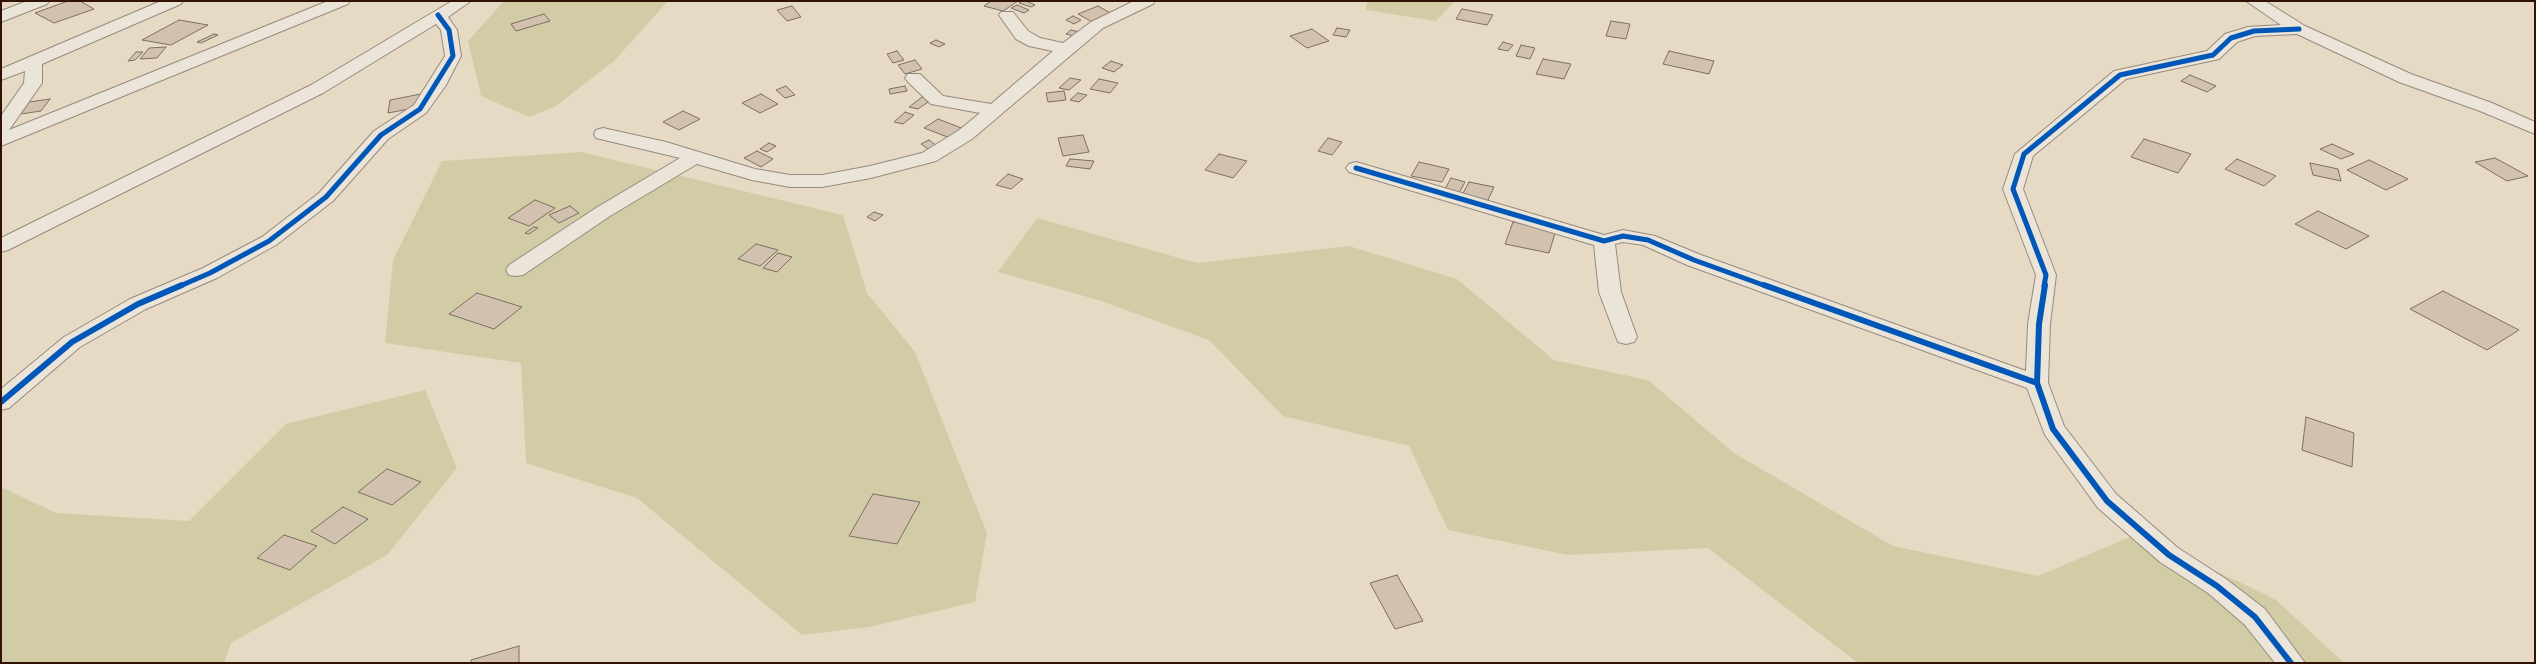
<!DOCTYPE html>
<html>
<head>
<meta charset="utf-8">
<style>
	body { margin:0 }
	#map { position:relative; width:2536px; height:664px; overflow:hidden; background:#e7dac5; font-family:"EB Garamond",serif }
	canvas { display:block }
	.frame { position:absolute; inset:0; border:2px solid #321205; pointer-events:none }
</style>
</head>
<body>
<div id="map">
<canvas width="2536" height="664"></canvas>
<div class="frame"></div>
</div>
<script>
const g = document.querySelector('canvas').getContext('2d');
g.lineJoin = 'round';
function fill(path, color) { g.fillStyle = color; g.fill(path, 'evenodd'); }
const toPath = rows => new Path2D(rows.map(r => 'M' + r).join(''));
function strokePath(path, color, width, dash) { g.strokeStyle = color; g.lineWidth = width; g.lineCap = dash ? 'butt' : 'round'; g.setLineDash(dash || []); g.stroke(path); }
fill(toPath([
	[504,1,668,1,614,61,556,106,529,117,481,96,468,41],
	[1367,1,1455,1,1436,21,1366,10],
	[581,152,843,215,867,293,915,352,987,533,975,602,869,627,802,635,637,498,526,463,521,363,385,343,393,260,442,161],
	[1037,218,1197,263,1349,246,1457,279,1554,360,1648,380,1734,453,1893,546,2038,576,2137,534,2275,599,2344,663,1858,663,1708,548,1568,555,1448,530,1409,446,1283,416,1209,340,1098,300,998,272],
	[425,390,457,468,387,555,231,643,224,663,1,663,1,487,56,513,189,521,286,424]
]), '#d1cca6');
const building = toPath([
	[68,1,80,1,94,9,54,23,35,13,68,1],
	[991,1,1018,1,1003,11,984,6,991,1],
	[1022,1,1026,1,1035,5,1031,7,1019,3,1022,1],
	[1017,5,1029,10,1024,13,1011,8,1017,5],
	[792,6,801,17,787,21,777,10,792,6],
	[1098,6,1114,15,1094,23,1078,14,1098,6],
	[1462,9,1493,15,1487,25,1456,19,1462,9],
	[544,14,550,21,516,31,511,24,544,14],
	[1073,16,1081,20,1074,24,1066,20,1073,16],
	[179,20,208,25,171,45,142,40,179,20],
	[1611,21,1630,24,1626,39,1606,36,1611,21],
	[1337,28,1350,30,1346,37,1333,35,1337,28],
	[1312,29,1329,41,1307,48,1290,36,1312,29],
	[1071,30,1079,32,1074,36,1066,34,1071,30],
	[214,34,218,35,201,43,197,42,214,34],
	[936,40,945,44,939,47,930,43,936,40],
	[1503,42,1513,45,1508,51,1498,49,1503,42],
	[1521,45,1535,48,1530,59,1516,56,1521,45],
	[166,47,157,58,140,59,149,48,166,47],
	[897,51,904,60,893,63,887,54,897,51],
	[1669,51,1714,61,1709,74,1663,64,1669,51],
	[136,52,143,52,135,60,128,61,136,52],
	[1543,59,1571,64,1564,79,1536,74,1543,59],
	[915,60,922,69,905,74,898,65,915,60],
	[1111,61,1123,65,1114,72,1102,68,1111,61],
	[2190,75,2216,86,2207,92,2181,81,2190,75],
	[1070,78,1081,80,1069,90,1059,88,1070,78],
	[1099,79,1118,83,1110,93,1090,89,1099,79],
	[786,86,795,95,785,98,776,90,786,86],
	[905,86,907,91,890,94,889,89,905,86],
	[1064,91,1066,100,1048,102,1046,93,1064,91],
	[1078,93,1087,95,1079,102,1070,100,1078,93],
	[421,94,420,107,388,113,390,100,421,94],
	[761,94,778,104,760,113,742,103,761,94],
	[922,97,931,100,918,109,909,107,922,97],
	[50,99,41,111,21,114,29,102,50,99],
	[683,111,700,119,679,130,663,122,683,111],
	[905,112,914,115,903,124,894,122,905,112],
	[938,119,964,129,950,138,924,128,938,119],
	[1083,135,1089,152,1063,156,1058,138,1083,135],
	[1328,138,1342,142,1332,155,1318,151,1328,138],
	[2144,139,2191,154,2178,173,2131,157,2144,139],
	[929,140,941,149,932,152,921,144,929,140],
	[769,143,776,146,767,152,760,149,769,143],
	[2332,144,2354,154,2341,159,2320,149,2332,144],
	[757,151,773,159,761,167,744,158,757,151],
	[1219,154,1247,161,1233,178,1205,170,1219,154],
	[2495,158,2528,176,2507,181,2475,162,2495,158],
	[1070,159,1094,161,1090,169,1066,166,1070,159],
	[2237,159,2276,176,2264,186,2225,169,2237,159],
	[2369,160,2408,179,2386,190,2347,170,2369,160],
	[1419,162,1449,169,1442,182,1411,176,1419,162],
	[2310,163,2338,169,2341,181,2313,175,2310,163],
	[1008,174,1023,179,1011,189,996,185,1008,174],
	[1451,178,1465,182,1459,193,1445,189,1451,178],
	[1469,182,1494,187,1487,202,1461,197,1469,182],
	[535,200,555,208,529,226,508,218,535,200],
	[570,206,579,213,559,223,549,215,570,206],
	[2318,211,2369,236,2346,249,2295,224,2318,211],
	[874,212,883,215,875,221,867,217,874,212],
	[1513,222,1556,230,1549,253,1505,244,1513,222],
	[534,227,538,228,529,234,525,233,534,227],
	[756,244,778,250,760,266,738,259,756,244],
	[778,253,792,257,777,272,763,268,778,253],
	[2443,291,2519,330,2487,350,2410,309,2443,291],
	[477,293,522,307,494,329,449,314,477,293],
	[2306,417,2354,433,2352,467,2302,450,2306,417],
	[387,469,421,482,392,505,358,492,387,469],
	[873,494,920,502,897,544,849,536,873,494],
	[343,507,368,519,335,544,311,531,343,507],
	[284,535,317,546,290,570,257,558,284,535],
	[1397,575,1423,621,1395,629,1370,583,1397,575],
	[519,646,519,663,471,663,471,660,519,646]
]);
fill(building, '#d3c1b0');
strokePath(building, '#7b6f64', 1);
const minor = toPath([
	[27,1,49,1,47,4,1,22,1,11,27,1],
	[161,1,183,1,181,4,42,64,42,83,9,130,328,1,350,1,348,4,1,146,1,116,24,83,25,71,1,80,1,69,161,1],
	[452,1,471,1,448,17,457,30,461,56,446,85,426,113,388,139,333,201,276,245,217,278,146,309,80,347,9,408,1,410,1,389,64,337,130,299,203,268,262,237,319,193,374,131,414,105,445,56,441,30,436,24,323,93,8,250,1,252,1,238,311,85,452,1],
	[1134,1,1155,1,1153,4,1103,28,972,139,936,161,871,178,822,187,790,187,752,180,697,164,610,216,523,275,516,276,509,275,506,270,509,265,596,208,680,158,596,138,594,134,596,130,603,128,666,142,755,169,790,175,822,175,870,166,922,153,958,131,980,113,931,104,908,82,905,78,908,74,920,74,943,96,991,104,1053,51,1029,46,1016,39,999,15,1001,12,1013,12,1028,31,1040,38,1063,43,1091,22,1134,1],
	[2246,1,2265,1,2305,26,2411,74,2492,103,2535,122,2535,134,2480,111,2399,82,2297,34,2255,36,2237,42,2219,59,2126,79,2033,156,2023,189,2056,275,2050,324,2048,383,2064,426,2116,494,2178,548,2226,579,2265,609,2305,663,2275,663,2245,625,2208,593,2160,562,2098,508,2045,435,2027,388,1687,265,1643,245,1623,242,1615,244,1621,292,1637,337,1634,342,1626,344,1618,342,1599,292,1594,245,1349,172,1346,168,1349,164,1356,162,1363,164,1604,235,1623,230,1655,236,1701,255,2026,371,2028,324,2036,275,2003,189,2015,154,2114,71,2207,51,2225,34,2248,27,2281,25,2246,1]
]);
strokePath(minor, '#968a7c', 2);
fill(minor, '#ebe4d9');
strokePath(toPath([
	[1356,168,1604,241,1623,236,1648,240,1694,260,1766,286],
	[180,286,210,273,269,241,326,197,381,135,420,109,453,56,449,30,438,15],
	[2044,286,2046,275,2013,189,2024,154,2120,75,2213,55,2231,38,2254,31,2299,29]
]), '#0057b8', 5);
strokePath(toPath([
	[1764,285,2037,383],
	[2045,285,2039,324,2037,383,2053,429,2107,501,2169,555,2217,586,2255,617,2291,663],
	[1,402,72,342,138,304,182,285]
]), '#0057b8', 6);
</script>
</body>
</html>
